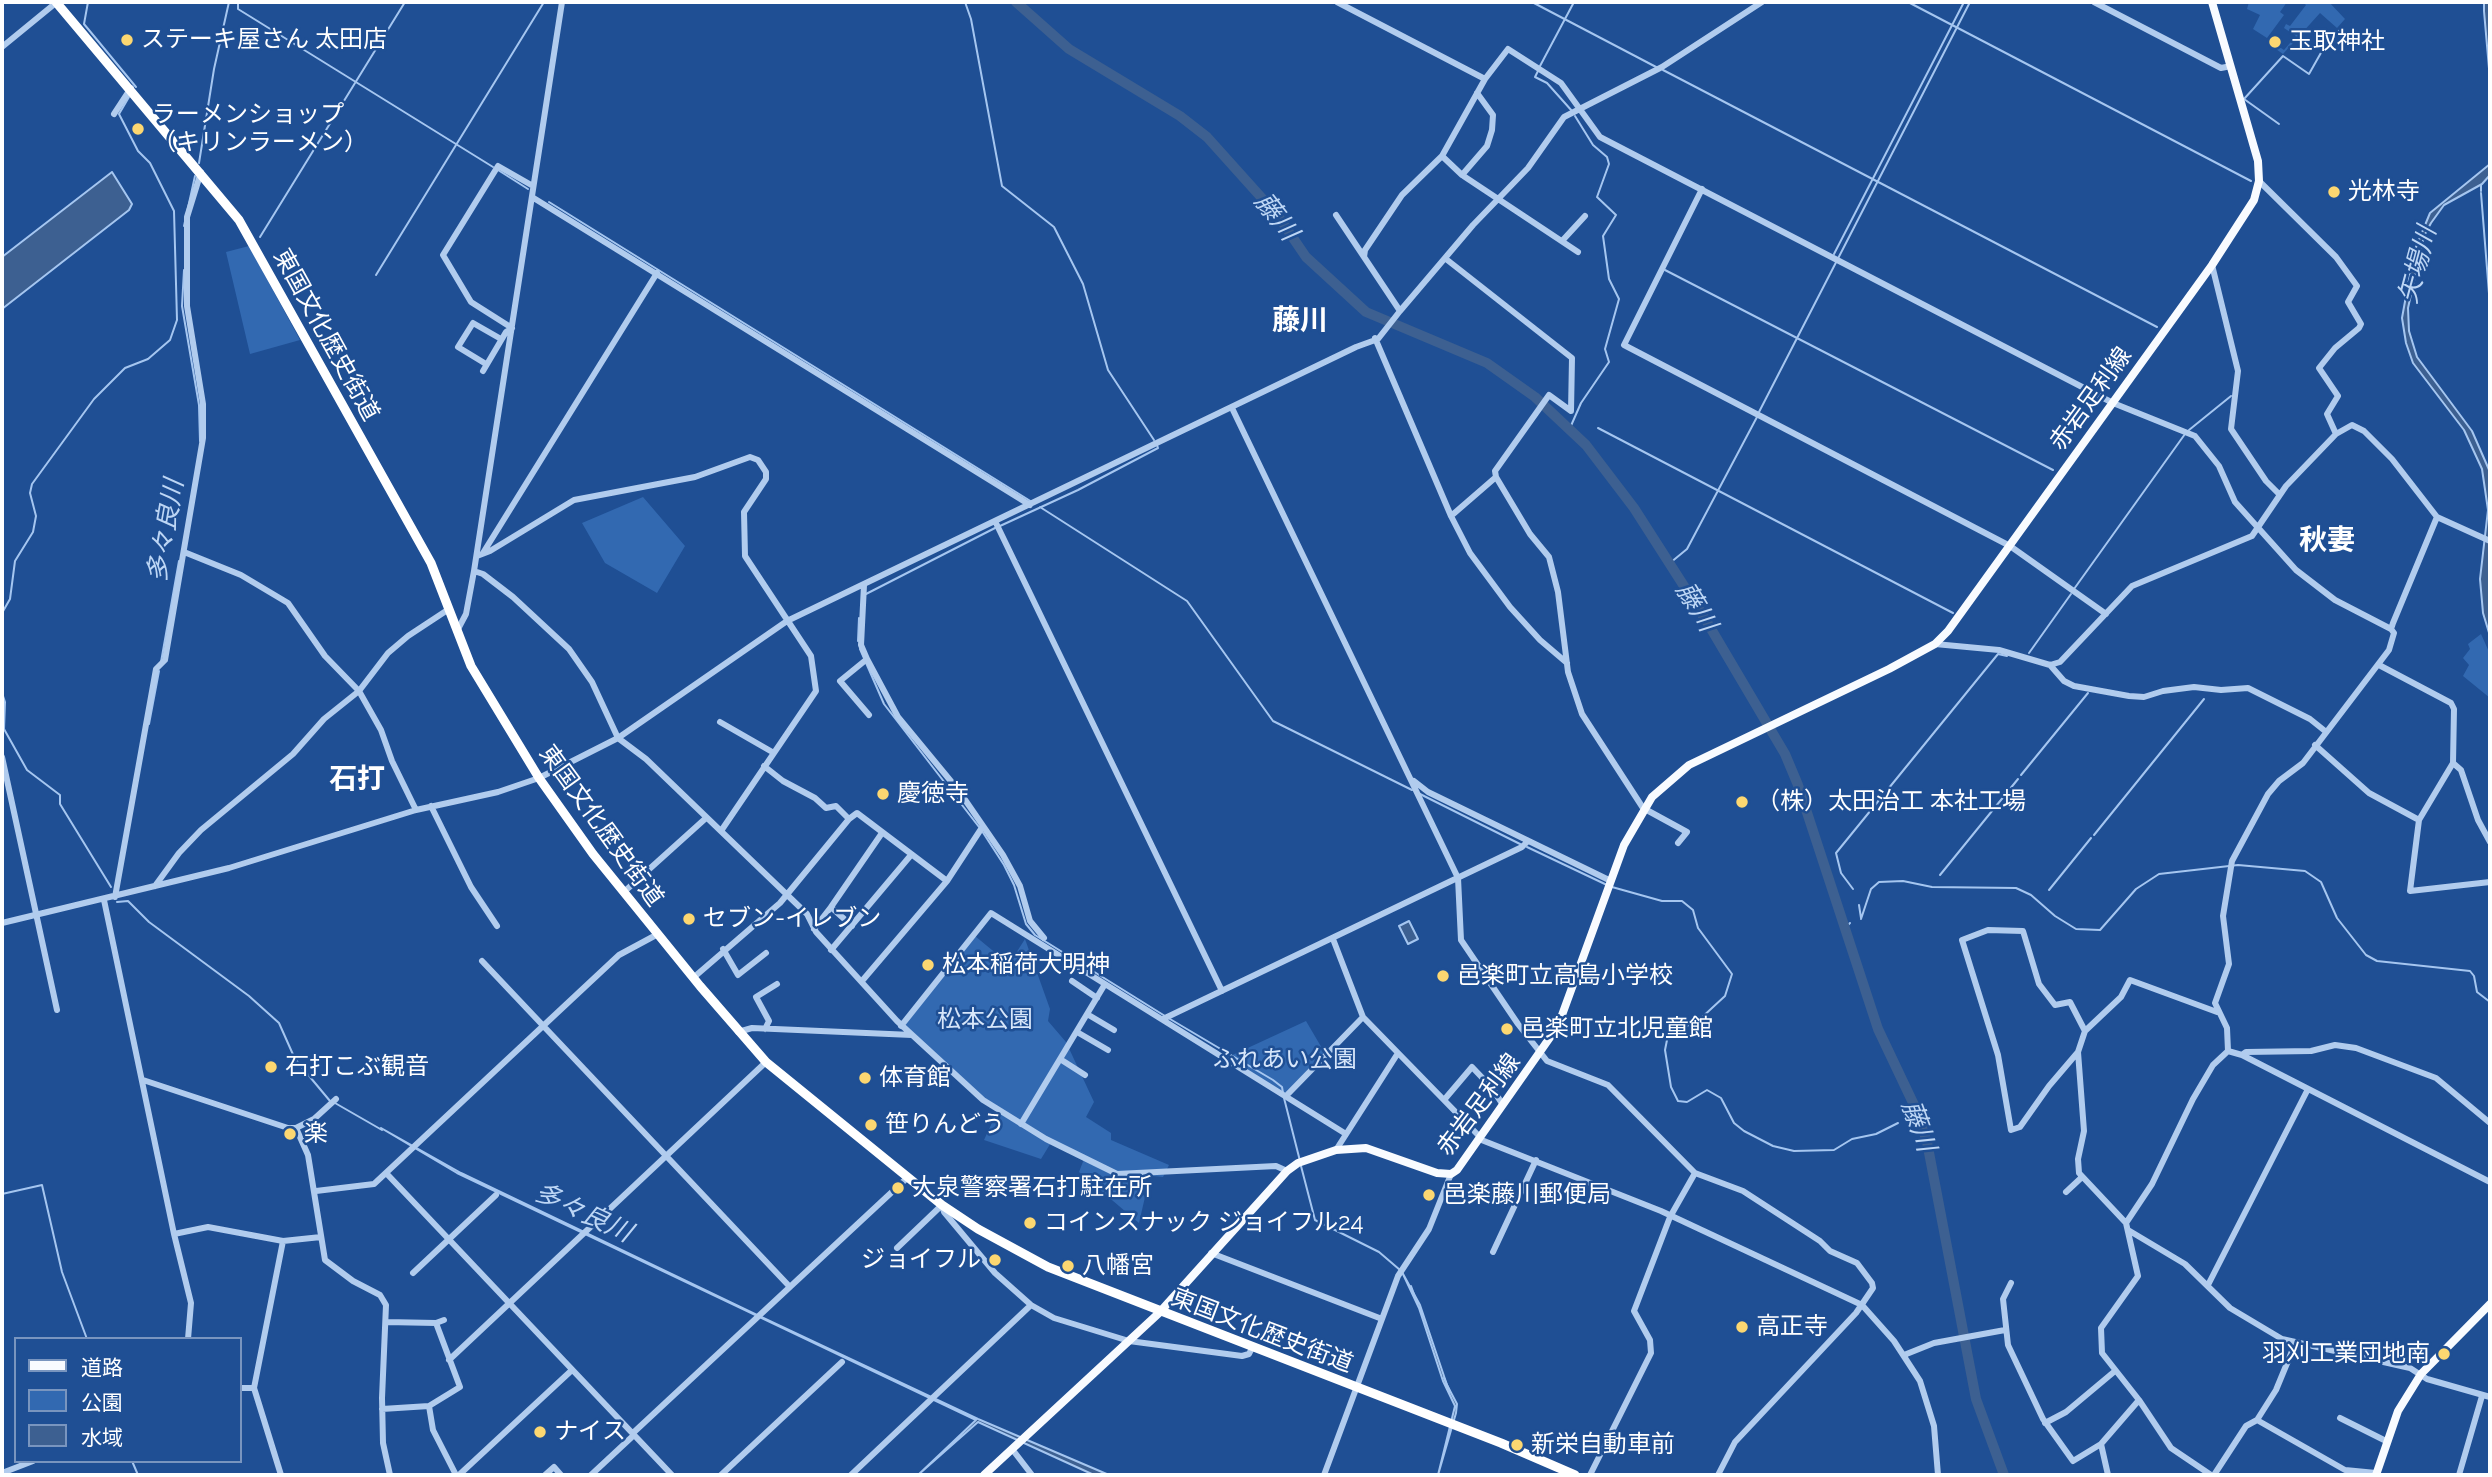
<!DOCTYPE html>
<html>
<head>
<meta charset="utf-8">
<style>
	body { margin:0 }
	#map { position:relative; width:2492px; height:1477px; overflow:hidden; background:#1f4f94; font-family:Raleway,"Noto Sans JP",sans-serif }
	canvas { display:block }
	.frame { position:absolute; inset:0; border:4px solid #fff; pointer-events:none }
	.legend { position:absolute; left:14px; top:1337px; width:228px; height:126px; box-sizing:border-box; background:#1f4f94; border:2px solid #7995bf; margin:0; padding:9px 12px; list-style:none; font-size:21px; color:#fff }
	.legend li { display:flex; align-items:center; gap:14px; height:35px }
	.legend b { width:35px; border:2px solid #7995bf }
</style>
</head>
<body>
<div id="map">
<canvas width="2492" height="1477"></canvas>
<div class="frame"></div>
<ul class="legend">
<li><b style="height:9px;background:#f8fbff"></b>道路</li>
<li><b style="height:19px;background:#3269b1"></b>公園</li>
<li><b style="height:19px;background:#3d6091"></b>水域</li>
</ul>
</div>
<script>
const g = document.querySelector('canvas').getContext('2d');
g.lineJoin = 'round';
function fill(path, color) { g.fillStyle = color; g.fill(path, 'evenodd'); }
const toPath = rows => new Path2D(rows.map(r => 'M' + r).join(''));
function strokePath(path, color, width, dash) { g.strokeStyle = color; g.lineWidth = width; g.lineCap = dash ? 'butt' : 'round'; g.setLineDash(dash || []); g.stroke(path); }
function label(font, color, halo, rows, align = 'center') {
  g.font = font + ' Raleway,"Noto Sans JP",sans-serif'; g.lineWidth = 5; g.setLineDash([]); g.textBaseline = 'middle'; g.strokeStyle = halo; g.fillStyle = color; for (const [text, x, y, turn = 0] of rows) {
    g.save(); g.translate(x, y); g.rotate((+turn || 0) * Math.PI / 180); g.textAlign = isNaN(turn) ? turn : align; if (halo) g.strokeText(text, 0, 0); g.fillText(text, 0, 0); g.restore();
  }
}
fill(toPath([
	[2249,2,2287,2,2280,12,2284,15,2267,38,2253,29,2260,15,2247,9],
	[2303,2,2329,2,2345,19,2337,28,2320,13,2283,54,2273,47,2275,44,2284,50,2296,36,2284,28,2286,24,2290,26,2306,5],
	[249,246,300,340,250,354,226,252],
	[643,497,685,546,657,593,605,563,582,523],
	[2481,634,2490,654,2490,698,2463,676,2469,665,2463,658,2470,649,2468,644],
	[975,936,1009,964,1025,939,1050,1009,1048,1021,1066,1042,1094,1102,1086,1117,1111,1133,1111,1140,1169,1165,1163,1177,1124,1173,1145,1197,1139,1223,1079,1172,1084,1159,1052,1141,1041,1159,984,1140,997,1112,903,1027],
	[1306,1021,1326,1055,1287,1095,1226,1058]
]), '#3269b1');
const water = toPath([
	[2484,2,2490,2,2490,80,2484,11,2484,2],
	[2490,164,2490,175,2482,184,2444,205,2431,223,2424,236,2408,308,2409,331,2417,357,2472,431,2490,472,2490,636,2483,613,2480,579,2488,510,2482,469,2464,430,2413,363,2406,343,2402,318,2414,252,2430,213,2490,164],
	[112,172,132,204,129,210,2,309,2,257,112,172],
	[1409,921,1418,939,1408,944,1399,926,1409,921],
	[381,1128,461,1173,757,1315,978,1419,1109,1475,1094,1475,978,1422,918,1475,976,1420,457,1173,381,1128],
	[1402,1272,1420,1305,1447,1385,1457,1404,1456,1413,1438,1475,1455,1406,1443,1381,1419,1308,1402,1272]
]);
fill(water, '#3d6091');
strokePath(water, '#a5c6f0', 2);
strokePath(toPath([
	[88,2,84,24,136,87],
	[238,2,238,9,493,167],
	[965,2,971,19,1002,186,1054,227,1083,284,1108,370,1154,440],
	[1532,2,1658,68],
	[1908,2,2251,181],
	[1540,66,1574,2],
	[1663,70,2157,327],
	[1538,71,1535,77,1547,83,1572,111],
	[2279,124,2244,99,2283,56,2309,74,2322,51,2340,30,2357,41,2360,38],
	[199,163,214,69,229,2],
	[498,170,528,189],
	[2481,191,2481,185],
	[2481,193,2490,306],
	[549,202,1032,502],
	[184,226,195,176],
	[260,237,405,2],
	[1834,254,1964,2],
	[184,270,182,306,199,405,200,441],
	[1665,270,2053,470],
	[376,275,544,2],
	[1759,412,1970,2],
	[1570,428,1581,403,1609,362,1605,349,1619,299,1609,279,1603,236,1616,215,1597,197,1609,164,1607,157,1593,145,1575,116],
	[1598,428,1953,613],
	[2189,430,2231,396],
	[1040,507,1187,601,1273,721,1412,790],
	[1000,526,1078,490,1158,448,1157,445],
	[1670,563,1687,549,1757,417],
	[2074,589,2185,434],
	[866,594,995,528],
	[2,613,10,599,15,561,33,532,36,516,30,493,32,484,94,399,125,368,148,359,170,340,177,320,174,211,150,163,138,151,119,114,129,97],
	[858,641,859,618],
	[860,649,884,704,979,827],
	[2029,653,2071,594],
	[161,662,179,561],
	[2,693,5,702,4,729,27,770,60,795,60,804,111,887],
	[149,724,159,671],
	[2021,775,2088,693],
	[1420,794,1522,845],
	[982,831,1004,865,1014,885,1026,924,1035,935,1165,1016],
	[2094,835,2204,699],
	[1527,847,1607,885],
	[1940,875,2018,779],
	[1612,887,1662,901,1682,901,1693,910,1698,928,1732,974,1725,996,1699,1020,1668,1035,1665,1050,1671,1087,1678,1101,1687,1102,1707,1090,1721,1098,1734,1123,1744,1131,1773,1146,1794,1151,1834,1150,1852,1139,1876,1134,1898,1123],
	[1853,889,1841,873,1836,853,1998,654,2007,656],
	[2049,890,2091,838],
	[117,902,128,901,149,922,249,996,279,1023,295,1059,330,1101],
	[1859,905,1861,918],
	[1861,919,1871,889,1879,882,1903,881,1932,887,2016,888,2031,895,2055,916,2076,929,2100,930,2136,889,2159,874,2238,865,2305,871,2321,882,2337,918,2366,955,2377,961,2470,971,2474,976,2477,992,2490,1002],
	[1845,928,1850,923],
	[1170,1019,1273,1080,1282,1087,1283,1093],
	[1284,1098,1300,1161],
	[335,1103,382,1130],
	[1301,1166,1315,1220,1379,1252,1400,1270],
	[2,1194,42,1185,62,1272,87,1339],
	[1411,1286,1415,1297],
	[1444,1378,1450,1392],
	[132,1461,138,1475]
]), '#a5c6f0', 2);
strokePath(toPath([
	[1016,2,1069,49,1180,116,1207,137,1278,216,1306,257,1366,312,1487,363,1535,397,1586,445,1634,508,1707,622,1785,754,1798,785,1878,1029,1915,1107,1927,1142,1976,1399,2004,1475]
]), '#3d6091', 10);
strokePath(toPath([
	[1337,2,1485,79],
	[2094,2,2221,68,2231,66],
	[2,47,57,2],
	[114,114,131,88],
	[1442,156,1462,175,1578,252],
	[1462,175,1487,146,1492,130,1493,115,1477,93],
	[2259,181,2336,257,2357,286,2348,302,2361,324,2359,328,2335,348,2319,368,2338,396,2327,414,2336,434],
	[1702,189,1624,345,2010,546,2106,614],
	[532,197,1030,505],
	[1336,215,1364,257],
	[1562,241,1585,216],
	[1446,259,1572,358,1571,411,1549,395,1495,471,1496,477,1530,534,1549,557,1558,592,1568,672,1582,714,1643,808,1687,832,1678,843],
	[2212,265,2238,371,2231,429,2266,481,2280,495],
	[1400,311,1473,225,1528,168,1564,117,1662,67,1762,2],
	[1375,338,1451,516,1470,553,1510,607,1540,640,1567,663],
	[486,364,458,347,473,323,501,339],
	[483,371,506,332,512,328,471,302,443,255,498,166,533,186],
	[1232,408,1458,878,1461,940,1518,1024,1547,1061,1608,1085,1695,1173,1743,1191,1820,1241,1830,1251,1857,1263,1872,1283,1873,1288,1856,1313,1735,1442,1718,1475],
	[1451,516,1496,477],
	[995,521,1222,991],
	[184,552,241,575,288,603,325,656,359,691,381,730,392,761,416,810],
	[483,553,657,273],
	[477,556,490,551,574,500,695,477,750,457,758,460,766,472,766,479,744,512,745,556,811,656,816,691,721,831],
	[474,571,483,574,513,597,569,649,592,682,618,738,646,759,807,914,816,932,897,1021,983,1100,1046,1139,1117,1174,1276,1166,1287,1171],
	[864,585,861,645,867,659,898,717,959,791,1003,855,1020,886,1030,921,1044,938],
	[457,631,466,614,474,571,562,2],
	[1935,644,1999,650,2050,665,2060,662,2132,586,2252,536,2286,486,2336,434,2352,425,2364,431,2392,459,2437,517,2490,541],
	[867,659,840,681,869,715],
	[2050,665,2064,681,2074,686,2129,696,2144,697,2163,691,2194,687,2221,690,2248,688,2310,719,2325,731],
	[2379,665,2451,703,2454,709,2453,763,2419,820,2410,891,2490,882],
	[720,722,774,753],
	[2315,745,2369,793,2419,820],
	[2,757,57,1010],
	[2453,763,2461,770,2478,820,2490,842],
	[764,766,783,781,815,798,826,808,836,806,849,819],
	[1414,781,1428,792,1611,881],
	[431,806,471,887,497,926],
	[155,886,179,853,201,830,293,754,324,719,359,691,388,653,408,636,449,609],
	[625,891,706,818],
	[115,897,156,669,165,660,203,438,203,404,187,306,187,217,201,172],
	[104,900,174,1234,191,1303,188,1339],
	[2,923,229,868,416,810,498,792,539,778,618,738,787,621,1356,347,1378,339,1400,311,1364,257,1365,250,1402,195,1442,156,1485,79,1508,49,1561,83,1600,137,2113,403,2195,436,2219,466,2235,502,2296,570,2335,600,2391,629],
	[852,926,831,907,882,833],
	[814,929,831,907],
	[1333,939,1363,1017,1480,1137],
	[723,949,738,975,766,953],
	[831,950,911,855],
	[482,961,790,1287],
	[693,978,780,903,849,819,857,813,947,881],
	[862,981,947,881,983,826],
	[1072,981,1097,998],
	[1087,1014,1114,1030],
	[1163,1019,1522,847,1528,841],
	[901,1026,991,913,1346,1134],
	[765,1029,769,1021,756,997,777,984],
	[738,1032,752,1028,912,1035],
	[1077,1032,1108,1050],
	[2228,1051,2227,1028,2215,1003,2229,964,2223,916,2232,861,2268,794,2279,781,2303,763,2389,650,2394,633,2391,629,2393,623,2437,517],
	[2078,1052,2049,1086,2020,1127,2011,1130,1998,1055,1962,940,1988,930,2023,931,2039,984,2055,1005,2070,1002,2085,1031],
	[2242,1055,2246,1052,2311,1051,2335,1045,2356,1048,2436,1078,2490,1123],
	[1060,1059,1085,1075],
	[143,1080,288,1128,296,1128,314,1119,336,1099],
	[1287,1095,1363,1017],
	[1444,1100,1472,1067,1492,1088,1503,1105],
	[1021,1124,1105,984],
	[296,1128,308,1155,325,1260,353,1281,380,1295,386,1305,382,1398,383,1443,390,1475],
	[1479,1139,1661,1211,1862,1305,1894,1341,1920,1381,1934,1426,1938,1475],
	[1336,1150,1398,1053],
	[387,1174,672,1475],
	[316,1191,374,1184,619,955,658,934],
	[2066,1192,2081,1178],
	[2126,1223,2152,1184,2193,1099,2213,1065,2228,1051,2242,1055,2490,1182],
	[2128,1230,2185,1264,2230,1308,2282,1339,2410,1368,2427,1379,2490,1397],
	[174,1234,208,1227,283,1241,321,1237],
	[897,1248,942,1205,944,1212,995,1273,1031,1305,1054,1318,1129,1341,1242,1356,1249,1354,1252,1348],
	[1493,1252,1536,1160],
	[1211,1253,1382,1319],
	[413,1273,496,1195],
	[2011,1283,2003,1299,2008,1345,2043,1419,2073,1461,2101,1444,2139,1400],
	[2208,1285,2308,1089],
	[386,1322,436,1323,444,1320],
	[436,1323,460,1387,429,1406,433,1430,456,1475],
	[1904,1355,1934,1343,2005,1330],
	[449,1360,766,1062],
	[240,1388,254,1388],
	[382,1409,429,1406],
	[2340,1418,2386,1441],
	[2257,1420,2345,1470,2376,1473],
	[2045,1423,2066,1412,2115,1371],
	[633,1433,907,1178],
	[2101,1444,2108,1475],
	[1012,1449,1032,1475],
	[2,1473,33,1461],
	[281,1475,254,1388,283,1241],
	[459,1475,572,1370],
	[545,1475,554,1467,561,1475],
	[591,1475,634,1435],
	[721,1475,842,1362],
	[851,1475,1031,1305],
	[1324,1475,1398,1276,1429,1229,1451,1174],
	[1590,1475,1651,1353,1650,1340,1634,1311,1670,1217,1695,1173],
	[2211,1475,2171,1448,2139,1400,2102,1353,2101,1328,2138,1276,2126,1223,2079,1173,2078,1159,2084,1131,2078,1052,2085,1031,2121,997,2130,980,2217,1012],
	[2214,1475,2246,1426,2257,1420,2276,1390,2295,1344],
	[2459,1475,2482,1396]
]), '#b1ccee', 6);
strokePath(toPath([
	[984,1475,1159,1313,1287,1171,1298,1163,1336,1150,1366,1148,1437,1173,1451,1174,1457,1170,1558,1026,1624,845,1652,797,1689,765,1889,669,1935,644,1948,631,2212,265,2254,200,2259,181,2258,161,2212,2],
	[2376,1475,2398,1411,2421,1374,2490,1304]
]), '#f8fbff', 8);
strokePath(toPath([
	[56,2,239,220,431,563,471,666,539,778,593,854,700,986,766,1062,942,1205,978,1229,1048,1267,1501,1443,1575,1475]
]), '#fff', 9);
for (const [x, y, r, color] of [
	[127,40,7,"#fcd771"],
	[2275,42,7,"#fcd771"],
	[138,129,7,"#fcd771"],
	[2334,192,7,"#fcd771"],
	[883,794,7,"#fcd771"],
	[1742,802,7,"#fcd771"],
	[689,919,7,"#fcd771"],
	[928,965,7,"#fcd771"],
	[1443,976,7,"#fcd771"],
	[1507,1029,7,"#fcd771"],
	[271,1067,7,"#fcd771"],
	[865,1078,7,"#fcd771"],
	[871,1125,7,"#fcd771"],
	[290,1134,7,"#fcd771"],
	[898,1188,7,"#fcd771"],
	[1429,1195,7,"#fcd771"],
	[1030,1223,7,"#fcd771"],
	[995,1260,7,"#fcd771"],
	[1068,1266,7,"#fcd771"],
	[1742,1327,7,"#fcd771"],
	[2444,1354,7,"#fcd771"],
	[540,1432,7,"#fcd771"],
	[1517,1445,7,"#fcd771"]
]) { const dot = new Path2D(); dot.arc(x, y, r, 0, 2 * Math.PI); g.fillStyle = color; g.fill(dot); strokePath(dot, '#1f4f94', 2.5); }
label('24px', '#fff', '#1f4f94', [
	["ステーキ屋さん 太田店",141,40],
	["玉取神社",2289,42],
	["ラーメンショップ",152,115],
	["（キリンラーメン）",152,143],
	["光林寺",2348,192],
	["慶徳寺",897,794],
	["（株）太田治工 本社工場",1756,802],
	["セブン-イレブン",703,919],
	["松本稲荷大明神",942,965],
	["邑楽町立高島小学校",1457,976],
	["邑楽町立北児童館",1521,1029],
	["石打こぶ観音",285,1067],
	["体育館",879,1078],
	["笹りんどう",885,1125],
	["楽",304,1134],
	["大泉警察署石打駐在所",912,1188],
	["邑楽藤川郵便局",1443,1195],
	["コインスナック ジョイフル24",1044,1223],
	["ジョイフル",981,1260,"right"],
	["八幡宮",1082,1266],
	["高正寺",1756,1327],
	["羽刈工業団地南",2430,1354,"right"],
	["ナイス",554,1432],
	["新栄自動車前",1531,1445]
], 'left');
label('24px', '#fff', '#1f4f94', [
	["東国文化歴史街道",326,335,61],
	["赤岩足利線",2091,399,-54],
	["東国文化歴史街道",601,826,54],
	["赤岩足利線",1479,1105,-53],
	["東国文化歴史街道",1262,1331,21]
]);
label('24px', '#d7e6fa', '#1f4f94', [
	["松本公園",985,1020],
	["ふれあい公園",1285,1060]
]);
label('italic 26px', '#bdd6f5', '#1f4f94', [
	["藤川",1276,217,52],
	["矢場川",2418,265,-75],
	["多々良川",166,531,-80],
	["藤川",1696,607,58],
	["藤川",1918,1126,70],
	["多々良川",583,1213,25]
]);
label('bold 28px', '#fff', '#1f4f94', [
	["藤川",1300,321],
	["秋妻",2327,541],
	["石打",357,780]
]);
</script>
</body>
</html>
